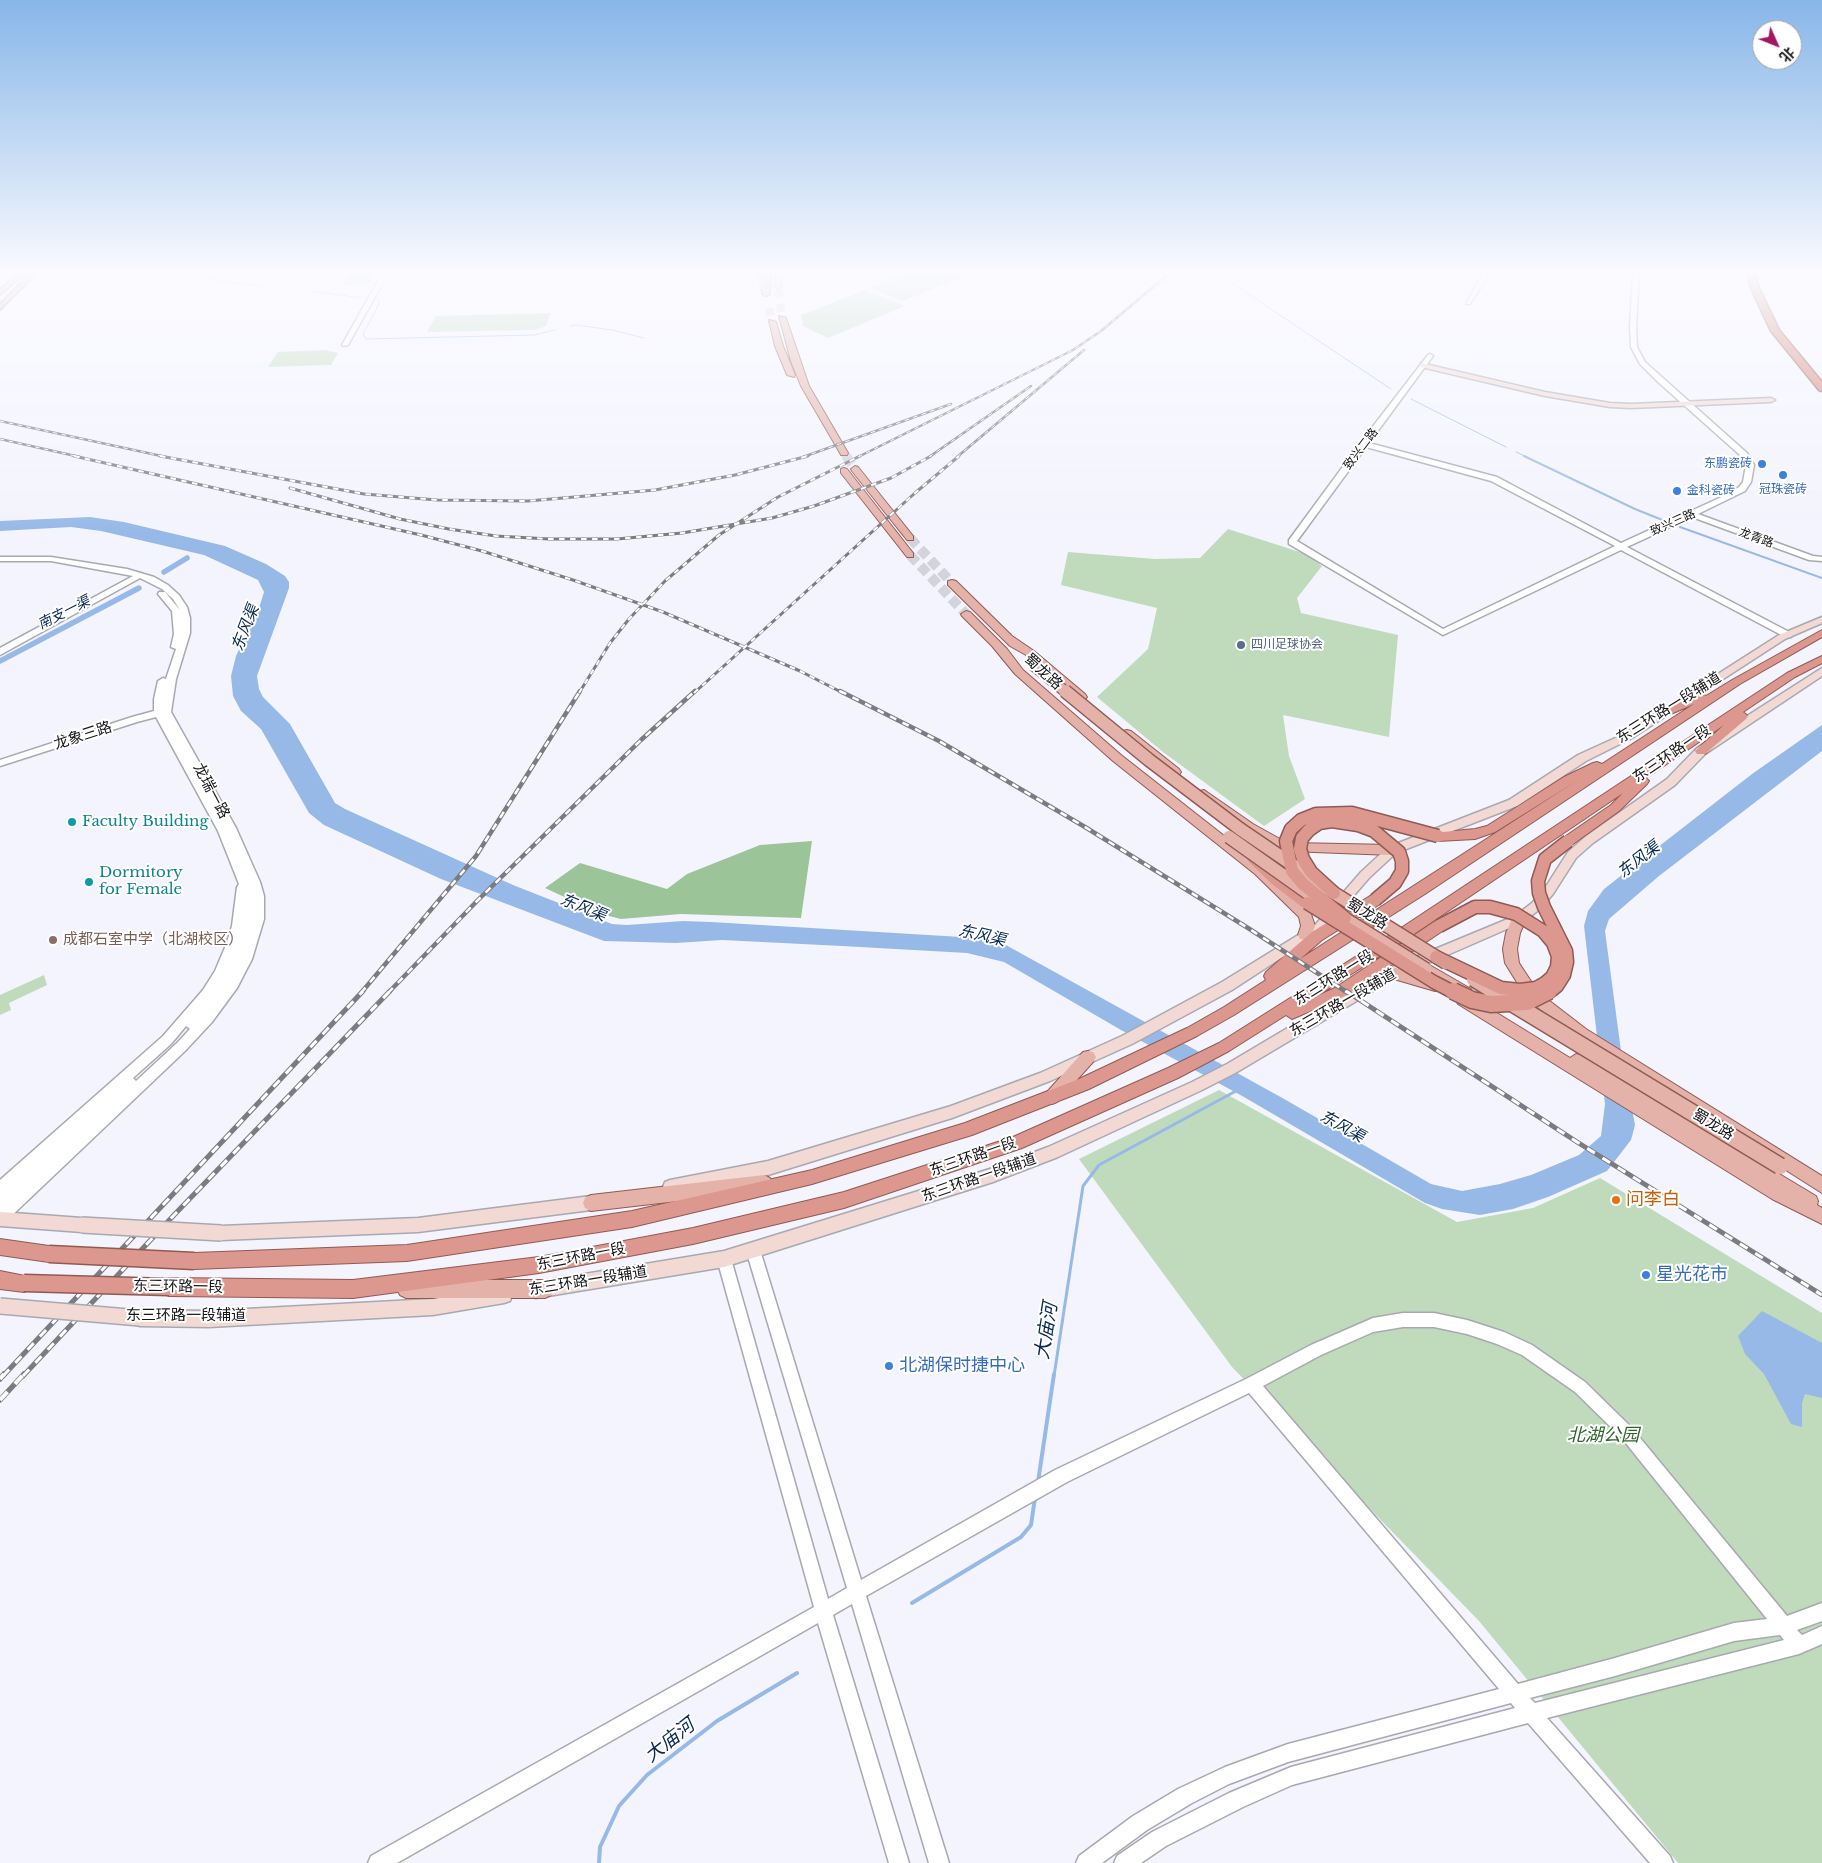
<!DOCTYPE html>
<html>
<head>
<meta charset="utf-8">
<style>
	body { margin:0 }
	#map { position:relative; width:1822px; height:1863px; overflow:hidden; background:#f4f4fe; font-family:"Libre Baskerville","Noto Sans SC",serif }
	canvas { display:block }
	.north { position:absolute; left:1752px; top:20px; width:50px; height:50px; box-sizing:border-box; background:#fff; border:1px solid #a1a1a3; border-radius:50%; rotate:134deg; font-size:14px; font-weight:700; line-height:20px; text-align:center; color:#151518 }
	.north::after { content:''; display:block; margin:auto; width:18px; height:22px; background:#a11762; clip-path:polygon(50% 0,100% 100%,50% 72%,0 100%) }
</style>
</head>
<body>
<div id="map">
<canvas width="1822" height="1863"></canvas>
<div class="north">北</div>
</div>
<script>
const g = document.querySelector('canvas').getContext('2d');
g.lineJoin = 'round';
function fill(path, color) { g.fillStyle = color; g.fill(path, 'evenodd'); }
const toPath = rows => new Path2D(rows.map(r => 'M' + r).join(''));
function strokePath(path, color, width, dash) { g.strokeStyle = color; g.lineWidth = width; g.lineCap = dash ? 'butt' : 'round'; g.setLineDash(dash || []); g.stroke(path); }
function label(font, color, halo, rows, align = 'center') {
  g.font = font + ' "Libre Baskerville","Noto Sans SC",serif'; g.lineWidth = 4; g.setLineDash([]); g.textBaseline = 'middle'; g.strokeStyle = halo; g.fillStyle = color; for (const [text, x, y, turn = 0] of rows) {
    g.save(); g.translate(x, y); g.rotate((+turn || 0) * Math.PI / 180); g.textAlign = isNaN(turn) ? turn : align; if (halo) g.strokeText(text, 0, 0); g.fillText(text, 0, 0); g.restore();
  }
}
fill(toPath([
	[353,272,377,272,370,283,344,285],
	[910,272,974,272,903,301,870,288],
	[865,290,905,306,828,338,803,326,801,315],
	[551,313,546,326,535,330,427,332,436,316],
	[325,350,338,353,331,365,268,367,278,352],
	[1228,529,1306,554,1322,566,1297,598,1301,613,1398,635,1389,737,1283,715,1289,756,1305,799,1264,826,1163,752,1097,697,1148,649,1157,608,1061,585,1068,552,1155,559,1200,558],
	[44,975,47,985,9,1003,11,1010,0,1015,0,995],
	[1219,1090,1457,1222,1533,1208,1600,1178,1822,1313,1822,1863,1678,1863,1479,1621,1232,1367,1079,1159]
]), '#bfdbbc');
fill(toPath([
	[812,841,801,918,681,914,621,919,601,914,545,888,580,863,667,889,687,874,760,845]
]), '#9bc598');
fill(toPath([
	[90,517,124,522,225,546,266,564,285,576,289,582,289,588,257,676,259,689,263,697,290,724,335,803,345,809,513,885,612,924,627,925,683,921,711,922,995,939,1286,1100,1431,1184,1462,1191,1500,1184,1531,1175,1579,1155,1601,1136,1605,1104,1584,926,1588,911,1604,889,1752,774,1822,725,1822,751,1659,876,1609,919,1605,931,1621,1051,1635,1125,1631,1140,1607,1171,1548,1197,1513,1209,1480,1215,1442,1209,1425,1203,1244,1097,1121,1030,1004,962,967,953,842,946,722,940,676,943,604,941,441,879,324,825,309,813,261,729,241,711,233,696,231,676,236,656,260,605,264,592,258,580,204,555,101,531,71,527,0,531,0,521],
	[1762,1311,1822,1343,1822,1398,1805,1394,1802,1403,1802,1427,1791,1424,1764,1374,1745,1354,1738,1336]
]), '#97b9e8');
strokePath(toPath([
	[160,272,195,277],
	[1215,272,1391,389],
	[206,279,265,287],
	[311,291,363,298],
	[378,299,379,304,363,334,366,339,534,335,555,330],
	[570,326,576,325,612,330,644,338],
	[1411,399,1506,447],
	[1516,452,1527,457]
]), '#97b9e8', 1);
strokePath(toPath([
	[1524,456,1635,509,1665,521],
	[1680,527,1822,578]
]), '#97b9e8', 2);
strokePath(toPath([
	[1054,1376,1083,1186,1099,1165,1236,1091]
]), '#97b9e8', 3);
strokePath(toPath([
	[1038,1482,1054,1374],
	[912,1603,1021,1537,1031,1525,1035,1498],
	[599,1863,600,1847,619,1806,647,1775,717,1721,797,1673]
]), '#97b9e8', 4);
strokePath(toPath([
	[164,572,187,558],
	[0,661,139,588]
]), '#97b9e8', 5.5);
strokePath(toPath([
	[778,289,780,299],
	[780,304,782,318],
	[769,308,772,322],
	[844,453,847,457]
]), '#d3d3dc', 8, [8, 4]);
strokePath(toPath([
	[846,456,855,469],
	[910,538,952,583],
	[910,555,966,614]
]), '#d3d3dc', 10, [10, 5]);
const tertiary = toPath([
	[383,272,389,272,348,345,343,346,342,345,383,272],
	[799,272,807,272,797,277,792,276,799,272],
	[1484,272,1490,272,1470,304,1466,304,1484,272],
	[1633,272,1639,272,1636,327,1637,347,1645,362,1747,453,1754,465,1751,482,1745,491,1698,514,1813,556,1822,557,1822,561,1809,560,1692,517,1627,547,1791,633,1791,637,1785,637,1621,550,1443,635,1289,544,1289,540,1361,442,1428,355,1430,354,1433,356,1369,443,1497,477,1621,543,1726,495,1739,487,1743,482,1746,465,1741,456,1658,382,1640,364,1631,347,1630,327,1633,272],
	[1366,447,1491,481,1615,546,1443,629,1297,541,1366,447],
	[0,557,51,557,127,569,154,577,168,585,179,595,187,607,190,618,190,633,176,679,171,712,236,828,260,882,264,896,264,919,252,959,237,988,212,1022,185,1051,5,1222,0,1223,0,1180,163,1036,203,990,215,971,226,945,232,926,237,887,239,884,218,831,156,717,137,722,0,766,0,760,132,717,154,711,154,699,158,681,163,678,166,679,176,649,171,647,174,634,172,611,158,594,159,592,165,592,180,610,173,599,162,589,140,578,0,655,0,648,133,576,51,561,0,561,0,557],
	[186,1026,190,1029,177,1043,136,1081,133,1078,171,1044,186,1026],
	[753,1243,758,1245,760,1250,861,1580,1055,1470,1246,1379,1311,1345,1373,1318,1403,1313,1434,1313,1467,1320,1504,1332,1532,1345,1585,1382,1631,1427,1787,1616,1822,1603,1822,1621,1797,1630,1802,1635,1822,1626,1822,1644,1799,1654,1547,1718,1670,1856,1673,1863,1650,1863,1528,1723,1292,1785,1243,1807,1166,1846,1141,1863,1114,1863,1117,1856,1152,1832,1229,1793,1291,1767,1515,1708,1511,1703,1288,1762,1229,1784,1192,1803,1147,1830,1102,1863,1076,1863,1079,1856,1133,1816,1178,1789,1225,1767,1288,1744,1499,1689,1249,1393,1067,1482,866,1596,949,1863,929,1863,852,1604,833,1615,909,1863,889,1863,818,1623,397,1863,368,1863,371,1856,814,1607,717,1259,719,1254,724,1252,729,1254,731,1259,828,1599,847,1588,746,1250,748,1245,753,1243],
	[1403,1327,1434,1327,1467,1334,1497,1344,1522,1355,1575,1392,1621,1437,1767,1619,1734,1623,1615,1658,1518,1684,1263,1386,1321,1355,1373,1332,1403,1327],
	[1780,1635,1784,1640,1535,1703,1530,1698,1615,1676,1734,1641,1780,1635]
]);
const secondary = toPath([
	[759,272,765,272,767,291,762,290,759,272],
	[776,272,782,272,781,286,778,288,775,286,776,272],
	[1421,363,1545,392,1610,403,1631,404,1771,398,1775,400,1771,402,1631,408,1610,407,1545,396,1421,367,1421,363],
	[1822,617,1822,623,1785,639,1632,738,1586,761,1517,806,1396,853,1369,878,1324,930,1232,990,1132,1044,1050,1081,952,1118,768,1175,670,1194,665,1192,663,1187,665,1182,670,1180,768,1161,951,1106,1040,1073,1122,1036,1222,982,1316,924,1361,872,1388,847,1509,800,1578,755,1624,734,1779,635,1822,617],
	[1822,668,1822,676,1705,754,1675,785,1593,843,1576,858,1553,894,1540,909,1523,922,1397,977,1237,1072,1202,1090,1058,1157,993,1182,724,1267,536,1298,530,1296,528,1290,530,1284,536,1282,724,1251,993,1168,1048,1147,1192,1082,1227,1064,1387,969,1515,916,1532,903,1545,888,1568,852,1585,837,1667,779,1697,748,1822,668],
	[599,1195,604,1197,607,1202,604,1207,599,1209,418,1232,221,1240,216,1238,213,1233,216,1228,221,1226,418,1218,599,1195],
	[0,1212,82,1218,87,1220,90,1225,87,1230,82,1232,0,1226,0,1212],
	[504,1287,510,1289,512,1295,510,1301,504,1303,433,1315,209,1327,140,1326,134,1324,132,1318,134,1312,140,1310,209,1311,433,1299,504,1287]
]);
const primary = toPath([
	[19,272,25,273,0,295,0,289,19,272],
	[31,272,38,272,0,310,0,304,31,272],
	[765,272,771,272,770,294,766,296,762,294,765,272],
	[779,316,786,318,809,386,848,453,847,455,841,455,840,453,801,386,791,361,779,316],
	[769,320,776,322,783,346,795,375,794,377,787,375,775,346,769,320],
	[855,466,858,467,913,536,913,540,907,540,852,471,851,469,855,466],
	[844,468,847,469,913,553,913,557,907,557,841,473,841,469,844,468],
	[952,580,956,581,1012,636,1034,651,1085,694,1087,697,1085,700,1077,700,1026,655,1010,646,948,585,948,581,952,580],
	[966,611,970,612,1007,649,1023,670,1121,755,1265,868,1310,911,1315,926,1310,939,1305,940,1300,939,1298,935,1301,926,1299,917,1255,874,1113,761,1015,674,992,646,962,616,961,614,966,611],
	[1127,730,1131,731,1179,769,1181,772,1179,775,1171,775,1123,737,1121,734,1123,731,1127,730],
	[1204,790,1253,824,1280,839,1293,843,1392,845,1397,847,1398,850,1397,853,1392,855,1288,851,1270,845,1245,830,1200,797,1198,794,1200,791,1204,790],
	[1519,914,1524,915,1526,919,1520,933,1517,949,1519,963,1538,992,1586,1029,1822,1176,1822,1193,1576,1037,1528,1000,1505,963,1503,949,1506,933,1512,919,1514,915,1519,914],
	[1426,963,1471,989,1473,993,1471,997,1570,1058,1576,1054,1581,1055,1816,1196,1818,1201,1817,1205,1822,1208,1822,1224,1772,1199,1458,1004,1456,1000,1458,996,1442,986,1440,989,1435,991,1387,977,1385,973,1387,969,1392,967,1427,977,1421,973,1419,969,1421,965,1426,963],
	[1088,1051,1093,1052,1096,1057,1093,1062,1057,1102,1052,1104,1047,1102,1044,1097,1047,1092,1083,1052,1088,1051],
	[764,1175,770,1178,772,1183,770,1188,764,1191,591,1211,585,1208,583,1203,585,1198,591,1195,764,1175],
	[406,1280,545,1280,551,1283,554,1289,551,1295,545,1298,406,1298,400,1295,397,1289,400,1283,406,1280]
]);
const trunk = toPath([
	[1822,630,1822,637,1740,684,1425,894,1234,1015,1197,1036,1089,1089,972,1135,812,1184,632,1227,407,1261,194,1269,188,1267,185,1261,188,1255,194,1253,407,1245,632,1211,812,1170,965,1123,1079,1079,1187,1028,1224,1007,1266,980,1264,976,1266,972,1312,932,1370,896,1375,895,1380,896,1382,900,1380,904,1322,940,1300,959,1578,780,1495,832,1475,839,1438,841,1433,839,1432,836,1433,833,1475,829,1487,826,1564,777,1593,763,1597,762,1602,764,1694,704,1659,719,1653,715,1655,712,1697,694,1701,693,1706,696,1732,680,1822,630],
	[1822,656,1822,663,1795,677,1743,712,1748,716,1746,719,1705,754,1697,754,1695,751,1724,725,1646,778,1649,781,1647,784,1619,811,1573,844,1568,846,1563,844,1562,841,1563,838,1611,805,1623,793,1411,936,1317,996,1335,988,1434,922,1439,921,1444,922,1446,926,1444,930,1345,996,1292,1019,1286,1015,1229,1051,1178,1078,1022,1148,844,1208,693,1244,539,1273,353,1298,169,1296,163,1293,160,1287,163,1281,169,1278,353,1280,539,1257,693,1228,844,1192,1013,1137,1168,1068,1219,1043,1401,928,1787,673,1822,656],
	[1254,854,1259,856,1282,878,1312,899,1314,903,1312,907,1302,907,1272,884,1249,862,1247,859,1249,856,1254,854],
	[0,1239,49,1246,55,1248,58,1254,55,1260,49,1262,0,1255,0,1239],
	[0,1271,30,1277,33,1283,30,1289,24,1292,0,1289,0,1271]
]);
const motorway = toPath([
	[1748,272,1756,272,1758,286,1779,330,1822,382,1822,391,1819,390,1771,331,1750,286,1748,272]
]);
strokePath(tertiary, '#a8a8b1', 3);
strokePath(secondary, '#a8a8b1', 3);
strokePath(primary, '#905a52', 2);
strokePath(trunk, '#905a52', 2);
strokePath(motorway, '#905a52', 3);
fill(tertiary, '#fff');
fill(secondary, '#f2d9d4');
fill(primary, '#e5b2aa');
fill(trunk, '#dc988e');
fill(motorway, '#d37f71');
const railFar4 = toPath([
	[0,421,166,457],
	[0,439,80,457],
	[803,457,951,404],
	[858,457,1073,350,1101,331,1171,272],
	[929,457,1031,386],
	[957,457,1084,350]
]);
const railFar3 = toPath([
	[74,456,421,535,482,551,573,580,663,612,800,671,843,693],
	[160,456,364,494,437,500,528,501,655,490,735,475,808,456],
	[290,488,400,519,449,529,496,536,549,539,617,539,682,533,772,518,814,506,891,478,931,456],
	[579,693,610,643,629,619,665,581,719,535,778,497,860,456],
	[694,693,915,493,959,456]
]);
const railFar2 = toPath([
	[840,691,939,741,1085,827,1248,928,1348,993],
	[361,993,476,856,580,691],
	[388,993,477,901,641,740,695,691]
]);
const railFar1 = toPath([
	[1346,991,1577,1142,1822,1295],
	[3,1376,363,991],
	[23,1376,175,1214,390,991]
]);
const rail = toPath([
	[0,1379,4,1374],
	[0,1400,24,1374]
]);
strokePath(railFar4, '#7b7b81', 2.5);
strokePath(railFar3, '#7b7b81', 3);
strokePath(railFar2, '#7b7b81', 4.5);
strokePath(railFar1, '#7b7b81', 5);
strokePath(rail, '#7b7b81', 5.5);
strokePath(railFar4, '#fff', 1, [4.5]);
strokePath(railFar3, '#fff', 2, [5.5]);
strokePath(railFar2, '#fff', 2.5, [7]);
strokePath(railFar1, '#fff', 3, [9]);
strokePath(rail, '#fff', 4, [11]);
const secondaryBridge = toPath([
	[82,1225,221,1233],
	[0,1306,140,1318]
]);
const primaryBridgeFar2 = toPath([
	[1033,665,1067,693]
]);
const primaryBridgeFar1 = toPath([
	[1065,691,1149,760,1240,829,1334,893,1446,963],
	[1229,837,1312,896],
	[1336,913,1426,969],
	[1473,980,1494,993]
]);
const primaryBridge = toPath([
	[1492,991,1780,1166]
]);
const trunkBridgeFar1 = toPath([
	[1334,893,1311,872,1303,859,1300,849,1302,838,1309,830,1319,823,1332,821,1358,825,1374,831,1399,852,1402,861,1402,871,1395,883,1375,900],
	[1307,903,1434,982,1455,993],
	[1345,918,1303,884,1292,871,1286,841,1291,829,1301,820,1316,814,1352,813,1438,836],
	[1436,957,1501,988,1520,990,1536,988,1545,983,1552,977,1557,967,1558,956,1553,943,1543,931,1516,914,1490,907,1475,907,1439,926],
	[1548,993,1557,986,1564,975,1567,962,1566,951,1544,907,1539,893,1538,881,1545,859,1568,841]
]);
const trunkBridge = toPath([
	[1453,991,1472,1000,1491,1004,1527,1002,1549,991],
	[49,1254,194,1261],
	[24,1283,169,1287]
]);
strokePath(secondaryBridge, '#a8a8b1', 18, []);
strokePath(primaryBridgeFar2, '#905a52', 12, []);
strokePath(primaryBridgeFar1, '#905a52', 15, []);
strokePath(primaryBridge, '#905a52', 19, []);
strokePath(trunkBridgeFar1, '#905a52', 15, []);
strokePath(trunkBridge, '#905a52', 19, []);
strokePath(secondaryBridge, '#f2d9d4', 15);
strokePath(primaryBridgeFar2, '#e5b2aa', 10);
strokePath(primaryBridgeFar1, '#e5b2aa', 12);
strokePath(primaryBridge, '#e5b2aa', 16);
strokePath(trunkBridgeFar1, '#dc988e', 12);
strokePath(trunkBridge, '#dc988e', 16);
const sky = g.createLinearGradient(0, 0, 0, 533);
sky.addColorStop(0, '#87b6e8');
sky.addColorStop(0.51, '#fafaff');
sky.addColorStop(1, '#fafaff00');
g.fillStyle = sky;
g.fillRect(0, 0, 1822, 533);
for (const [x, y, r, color] of [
	[1762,464,5,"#3f7fe0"],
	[1783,475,5,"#3f7fe0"],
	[1677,491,5,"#3f7fe0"],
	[1241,645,5,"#5c6f8a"],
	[72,822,5,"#0f9aa8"],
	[89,882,5,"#0f9aa8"],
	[53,940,5,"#8d6e63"],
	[1616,1200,5,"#e8710a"],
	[1646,1275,5,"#3f7fe0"],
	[889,1366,5,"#3f7fe0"]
]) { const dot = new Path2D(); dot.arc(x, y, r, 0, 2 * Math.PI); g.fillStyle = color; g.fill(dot); strokePath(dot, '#fff', 2); }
label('12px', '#151518', '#fff', [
	["致兴二路",1361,449,-53],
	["致兴三路",1673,523,-24],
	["龙青路",1756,538,20]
]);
label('12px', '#366cbe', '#fff', [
	["东鹏瓷砖",1752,464],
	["冠珠瓷砖",1783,490,"center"],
	["金科瓷砖",1687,491,"left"]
], 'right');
label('12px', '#4e5e75', '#fff', [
	["四川足球协会",1251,645]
], 'left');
label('italic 14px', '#072953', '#fff', [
	["南支一渠",64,613,-27]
]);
label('15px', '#151518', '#fff', [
	["蜀龙路",1043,672,42],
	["东三环路一段辅道",1669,708,-32],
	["龙象三路",83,736,-18],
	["东三环路一段",1672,754,-34],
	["龙瑞一路",211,791,62],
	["蜀龙路",1367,914,32],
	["东三环路一段",1334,978,-32],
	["东三环路一段辅道",1343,1003,-30],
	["蜀龙路",1713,1125,31],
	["东三环路一段",973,1157,-19],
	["东三环路一段辅道",979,1178,-19],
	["东三环路一段",581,1257,-11],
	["东三环路一段辅道",588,1281,-9],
	["东三环路一段",178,1287,1],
	["东三环路一段辅道",186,1316]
]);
label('15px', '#0d838f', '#fff', [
	["Faculty Building",82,822],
	["Dormitory",99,873],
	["for Female",99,890]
], 'left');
label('15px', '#785e54', '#fff', [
	["成都石室中学（北湖校区）",63,940]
], 'left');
label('italic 16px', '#072953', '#fff', [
	["东风渠",246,628,-69],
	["东风渠",1639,860,-38],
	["东风渠",583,908,22],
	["东风渠",982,936,13],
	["东风渠",1342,1127,29]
]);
label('18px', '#c56008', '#fff', [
	["问李白",1626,1200]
], 'left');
label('18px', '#366cbe', '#fff', [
	["星光花市",1656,1275],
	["北湖保时捷中心",899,1366]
], 'left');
label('italic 18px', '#2e652b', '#fff', [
	["北湖公园",1603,1436]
]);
label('italic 19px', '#072953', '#fff', [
	["大庙河",1047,1331,-81],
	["大庙河",670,1741,-38]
]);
</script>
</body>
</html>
